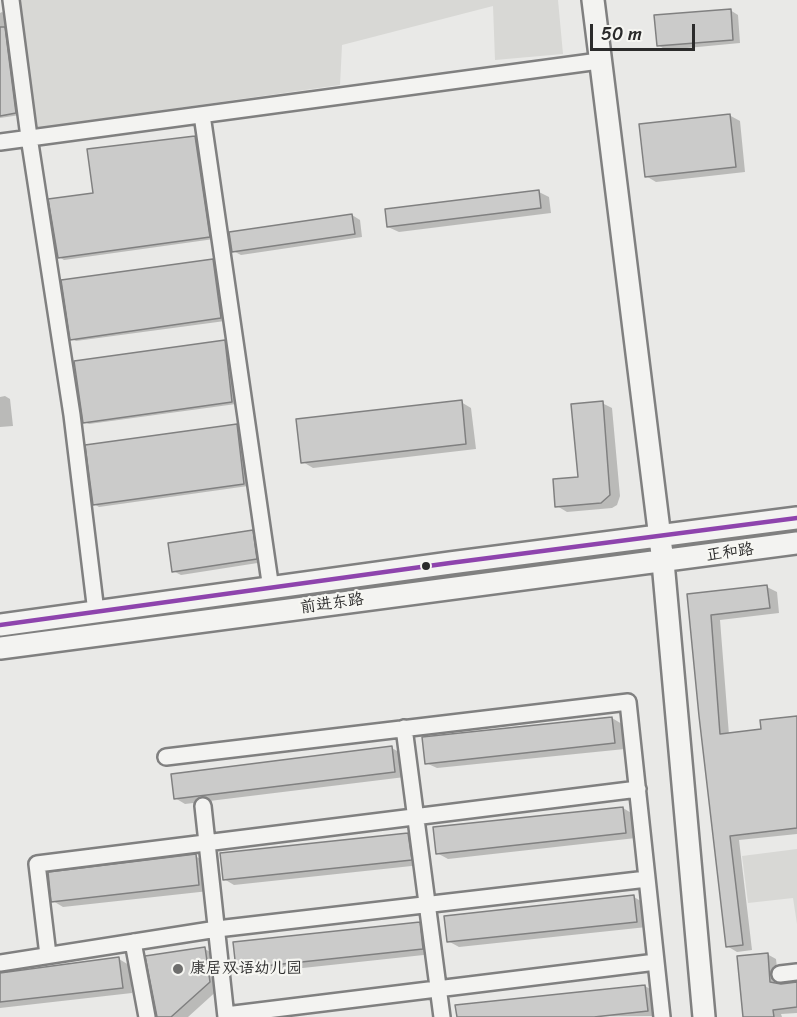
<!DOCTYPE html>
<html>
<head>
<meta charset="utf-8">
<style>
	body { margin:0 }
	#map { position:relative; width:797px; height:1017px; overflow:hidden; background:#e9e9e7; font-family:Sriracha,sans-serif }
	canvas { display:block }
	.scale { position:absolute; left:590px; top:24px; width:105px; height:27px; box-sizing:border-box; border:3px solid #2b2b2b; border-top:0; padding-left:8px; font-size:18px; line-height:21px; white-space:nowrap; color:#2b2b2b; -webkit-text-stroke:4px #f6f6f2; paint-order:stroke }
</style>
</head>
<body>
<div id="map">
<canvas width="797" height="1017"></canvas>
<div class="scale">50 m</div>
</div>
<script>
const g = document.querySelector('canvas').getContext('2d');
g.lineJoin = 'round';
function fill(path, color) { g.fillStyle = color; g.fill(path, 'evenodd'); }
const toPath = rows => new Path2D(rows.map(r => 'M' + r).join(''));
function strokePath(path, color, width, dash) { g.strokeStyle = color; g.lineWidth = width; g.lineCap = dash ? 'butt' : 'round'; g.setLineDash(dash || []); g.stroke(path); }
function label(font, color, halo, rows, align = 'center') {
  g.font = font + ' Sriracha,"LXGW WenKai TC",sans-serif'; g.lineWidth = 4.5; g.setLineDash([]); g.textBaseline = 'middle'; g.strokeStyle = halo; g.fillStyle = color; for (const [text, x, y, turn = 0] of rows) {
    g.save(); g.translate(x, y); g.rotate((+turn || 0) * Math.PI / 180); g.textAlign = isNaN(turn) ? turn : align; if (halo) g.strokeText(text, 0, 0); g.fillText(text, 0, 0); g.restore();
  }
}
fill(toPath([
	[19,0,558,0,563,54,495,60,493,6,342,45,340,85,37,128],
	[797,849,797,924,793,898,748,903,742,856]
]), '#d8d8d5');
fill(toPath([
	[730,10,738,15,740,43,666,50,658,45],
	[2,12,7,15,20,115,0,118,0,13],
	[729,115,740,121,745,172,656,182,646,176],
	[195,137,200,140,214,239,64,260,59,257,95,194],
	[539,192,549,197,551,213,399,232,388,227],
	[352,215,360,220,362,237,241,255,233,251],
	[213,260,217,263,225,321,76,341,72,339],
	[225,341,229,344,236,404,89,424,84,422],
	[5,396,10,399,13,426,0,427,0,397],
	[461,402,471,408,476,449,313,468,303,462],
	[602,403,612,408,620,496,617,505,612,508,567,512,557,506,579,478],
	[237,425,241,428,248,486,99,507,94,504],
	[252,532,260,536,264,562,181,575,173,571],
	[767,587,777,592,779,613,720,620,729,735,763,731,797,718,797,834,739,840,752,950,737,952,727,946,689,596],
	[612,718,622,724,625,749,437,768,426,763],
	[392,748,402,754,405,777,185,804,175,798],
	[623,808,633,814,636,838,448,859,437,853],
	[408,835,418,841,421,865,234,885,224,879],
	[195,856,206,862,209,891,63,907,53,901],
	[634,897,644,903,647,927,459,947,448,941],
	[419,924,429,930,433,954,247,974,237,968],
	[205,949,215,955,220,988,188,1017,158,1017],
	[767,954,776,959,779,985,797,983,797,1013,781,1014,782,1017,744,1017],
	[119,959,129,965,132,993,0,1008,0,974],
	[645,986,655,992,658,1016,458,1017]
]), '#0003');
const building = toPath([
	[731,9,733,40,657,46,654,15,731,9],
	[0,27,5,27,16,113,0,116,0,27],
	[730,114,736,167,645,177,639,124,730,114],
	[195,136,210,237,58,258,48,199,93,193,87,149,195,136],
	[539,190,541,208,387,227,385,209,539,190],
	[352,214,355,234,232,252,229,232,352,214],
	[213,259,221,318,70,340,61,280,213,259],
	[225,340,232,402,83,423,74,361,225,340],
	[462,400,466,444,301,463,296,419,462,400],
	[603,401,610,495,601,503,555,507,553,479,578,477,571,404,603,401],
	[237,424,244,484,93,505,85,445,237,424],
	[253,530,257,559,172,572,168,543,253,530],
	[767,585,770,608,711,615,720,734,761,729,760,720,797,716,797,828,730,836,743,945,726,947,699,716,687,594,767,585],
	[612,717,615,743,425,764,422,737,612,717],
	[392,746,395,772,174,799,171,774,392,746],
	[623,807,626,833,436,854,433,827,623,807],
	[408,833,412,860,223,880,220,853,408,833],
	[196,854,199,885,51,902,48,872,196,854],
	[634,895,637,922,447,942,444,916,634,895],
	[420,922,423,949,236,969,233,942,420,922],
	[205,947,210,982,171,1017,157,1017,145,956,205,947],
	[768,953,770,982,781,984,797,982,797,1007,773,1010,774,1017,743,1017,737,956,768,953],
	[119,957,123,988,0,1002,0,973,119,957],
	[645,985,648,1011,594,1017,457,1017,455,1005,645,985]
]);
fill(building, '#cbcbca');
strokePath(building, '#808080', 1.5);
const street = toPath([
	[11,0,29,137,72,415,96,612],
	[202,115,271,589],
	[0,142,599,61],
	[404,728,442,1017],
	[166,757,628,702,662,1017],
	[203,806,226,1017],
	[133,942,147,1017],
	[48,955,37,864,638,789],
	[0,963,217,929,647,879],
	[780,974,797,972],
	[226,1015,656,962]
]);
const secondary = toPath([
	[593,0,663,562,704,1017],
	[0,625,450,563,797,518],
	[0,648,797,543]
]);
strokePath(street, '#808080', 20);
strokePath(secondary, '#808080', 26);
strokePath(street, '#f3f3f1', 15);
strokePath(secondary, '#f3f3f1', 21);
strokePath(toPath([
	[0,625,450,563,797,518]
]), '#8e44ad', 4.5);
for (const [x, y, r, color] of [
	[426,566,5,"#2b2b2b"],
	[178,969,6,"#6e6e6d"]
]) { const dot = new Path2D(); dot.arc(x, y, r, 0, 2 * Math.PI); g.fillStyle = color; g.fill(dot); strokePath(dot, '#f6f6f2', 2); }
label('16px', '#2b2b2b', '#f6f6f2', [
	["正和路",730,553,-8],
	["前进东路",332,604,-8]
]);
label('16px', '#2b2b2b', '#f6f6f2', [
	["康居双语幼儿园",190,969]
], 'left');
</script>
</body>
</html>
